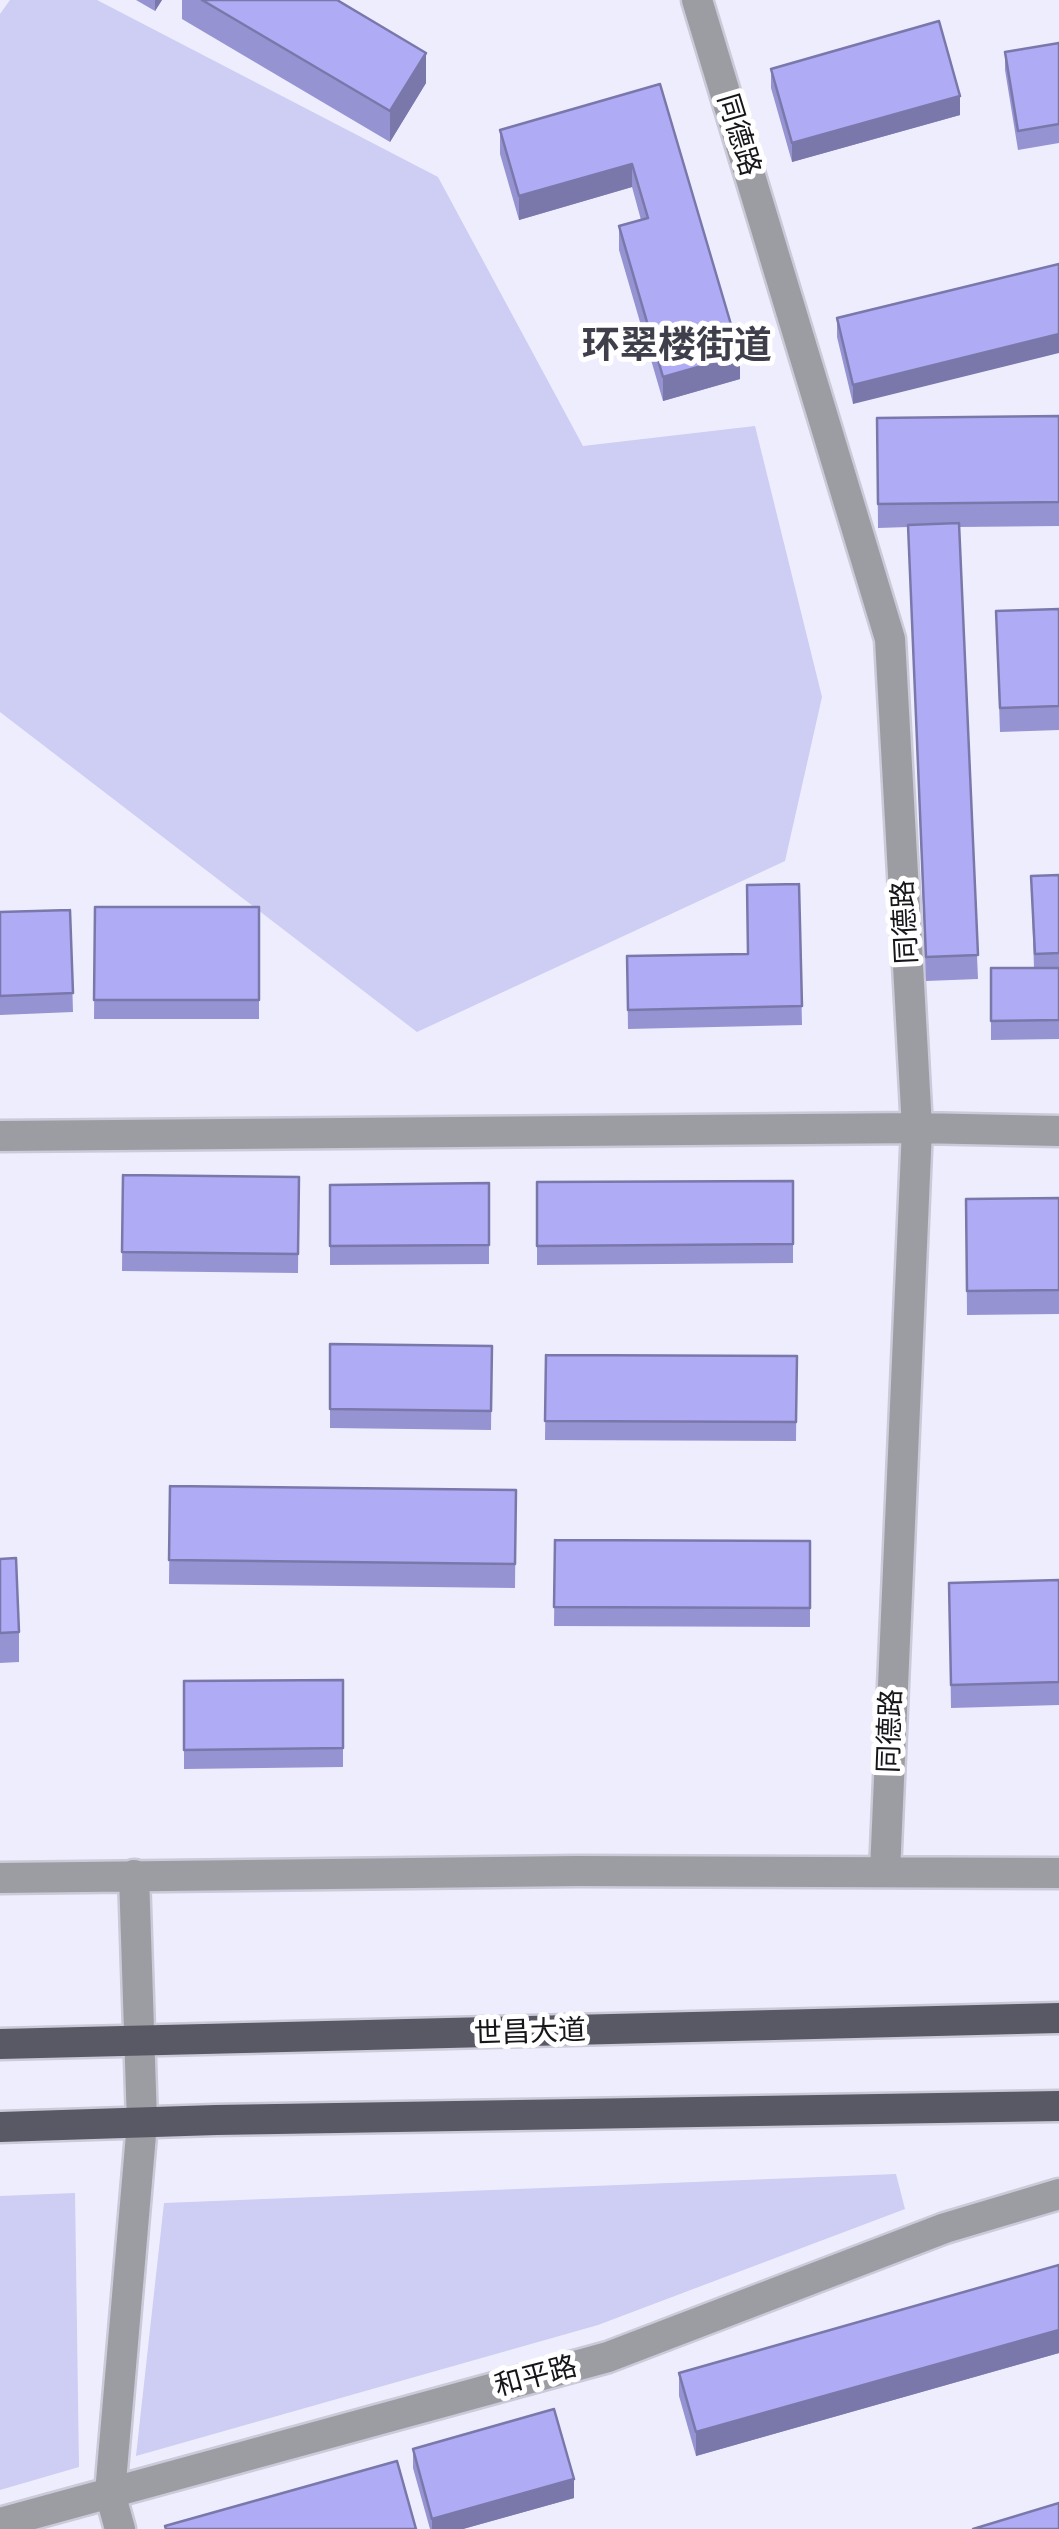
<!DOCTYPE html>
<html>
<head>
<meta charset="utf-8">
<style>
	body { margin:0 }
	canvas { display:block; background:#ededfd }
</style>
</head>
<body>
<canvas width="1059" height="2529"></canvas>
<script>
const g = document.querySelector('canvas').getContext('2d');
g.lineJoin = 'round';
function fill(path, color) { g.fillStyle = color; g.fill(path, 'evenodd'); }
const toPath = rows => new Path2D(rows.map(r => 'M' + r).join(''));
function strokePath(path, color, width, dash) { g.strokeStyle = color; g.lineWidth = width; g.lineCap = dash ? 'butt' : 'round'; g.setLineDash(dash || []); g.stroke(path); }
function label(font, color, halo, rows, align = 'center') {
  g.font = font + ' "PT Sans Narrow","Noto Sans SC",sans-serif'; g.lineWidth = 10; g.setLineDash([]); g.textBaseline = 'middle'; g.strokeStyle = halo; g.fillStyle = color; for (const [text, x, y, turn = 0] of rows) {
    g.save(); g.translate(x, y); g.rotate((+turn || 0) * Math.PI / 180); g.textAlign = isNaN(turn) ? turn : align; if (halo) g.strokeText(text, 0, 0); g.fillText(text, 0, 0); g.restore();
  }
}
fill(toPath([
	[10,0,97,0,438,177,583,446,755,426,822,697,785,861,417,1032,0,712,0,14],
	[896,2174,905,2209,598,2325,136,2456,164,2203],
	[75,2193,79,2467,0,2490,0,2196]
]), '#cecdf4');
const minor = toPath([
	[697,0,890,639,917,1128,885,1872],
	[0,1136,917,1128,1059,1131],
	[0,1878,577,1871,1059,1873],
	[0,2523,608,2357,945,2228,1059,2194],
	[120,2529,110,2493,142,2123,134,1875]
]);
const major = toPath([
	[0,2044,1059,2018],
	[0,2127,216,2120,1059,2106]
]);
strokePath(minor, '#cacad9', 35);
strokePath(major, '#cacad9', 35);
strokePath(minor, '#9c9ca3', 30);
strokePath(major, '#595965', 30);
fill(toPath([
	[136,0,162,0,155,11],
	[182,0,337,0,426,83,390,142,182,19],
	[1059,43,1059,143,1018,150,1005,70,1005,52],
	[771,69,960,115,792,162,771,88],
	[660,84,740,379,663,401,619,250,619,226,641,220,632,187,519,220,500,154,500,130],
	[1059,264,853,404,837,337,837,318],
	[1059,416,1059,526,959,527,978,979,926,981,908,527,878,528,877,418],
	[1059,609,1059,730,1000,732,996,611],
	[1059,875,1059,1039,991,1040,991,968,1034,968,1031,876],
	[799,884,802,1025,628,1029,627,956,748,954],
	[95,907,259,907,259,1019,94,1019],
	[70,910,73,1012,0,1015,0,912],
	[123,1175,299,1177,298,1273,122,1271],
	[793,1181,793,1263,537,1265,537,1182],
	[489,1183,489,1264,330,1265,330,1185],
	[1059,1198,1059,1314,967,1315,966,1199],
	[330,1344,492,1346,491,1430,330,1428],
	[546,1355,797,1356,796,1441,545,1440],
	[170,1486,516,1490,515,1588,169,1584],
	[555,1540,810,1541,810,1627,554,1626],
	[0,1559,19,1632,19,1662,0,1663],
	[1059,1580,1059,1705,951,1708,949,1583],
	[343,1680,343,1767,184,1769,184,1681],
	[1059,2265,1059,2353,696,2456,679,2396,679,2373],
	[413,2449,574,2498,463,2529,430,2529,413,2468]
]), '#9693d2');
fill(toPath([
	[155,0,162,0,155,11],
	[426,53,426,83,390,142,390,111],
	[960,96,960,115,792,162,792,143],
	[632,164,632,187,519,220,519,196],
	[1059,334,1059,353,853,404,853,385],
	[740,355,740,379,663,401,663,377],
	[1059,2330,1059,2353,696,2456,696,2432],
	[574,2479,574,2498,463,2529,432,2529,432,2519]
]), '#7a78ab');
const building = toPath([
	[202,0,337,0,426,53,390,111,202,0],
	[939,21,960,96,792,143,771,69,939,21],
	[1059,43,1059,124,1018,131,1005,52,1059,43],
	[660,84,740,355,663,377,619,226,648,218,632,164,519,196,500,130,660,84],
	[1059,264,1059,334,853,385,837,318,1059,264],
	[1059,416,1059,502,878,504,877,418,1059,416],
	[959,523,978,955,926,957,908,525,959,523],
	[1059,609,1059,706,1000,708,996,611,1059,609],
	[1059,875,1059,953,1035,954,1031,876,1059,875],
	[799,884,802,1006,628,1010,627,956,748,954,747,885,799,884],
	[95,907,259,907,259,1000,94,1000,95,907],
	[70,910,73,993,0,996,0,912,70,910],
	[991,968,1059,968,1059,1020,991,1021,991,968],
	[123,1175,299,1177,298,1254,122,1252,123,1175],
	[793,1181,793,1244,537,1246,537,1182,793,1181],
	[489,1183,489,1245,330,1246,330,1185,489,1183],
	[1059,1198,1059,1290,967,1291,966,1199,1059,1198],
	[330,1344,492,1346,491,1411,330,1409,330,1344],
	[546,1355,797,1356,796,1422,545,1421,546,1355],
	[170,1486,516,1490,515,1564,169,1560,170,1486],
	[555,1540,810,1541,810,1608,554,1607,555,1540],
	[16,1558,19,1632,0,1633,0,1559,16,1558],
	[1059,1580,1059,1682,951,1685,949,1583,1059,1580],
	[343,1680,343,1748,184,1750,184,1681,343,1680],
	[1059,2265,1059,2330,696,2432,679,2373,1059,2265],
	[554,2409,574,2479,432,2519,413,2449,554,2409],
	[397,2461,416,2529,166,2529,165,2526,397,2461],
	[1059,2503,1059,2529,973,2529,1059,2503]
]);
fill(building, '#afabf4');
strokePath(building, '#7a78ab', 2.5);
label('28px', '#15151a', '#fff', [
	["同德路",738,135,73],
	["同德路",906,922,-93],
	["同德路",891,1731,-88],
	["世昌大道",530,2033,-2],
	["和平路",536,2377,-15]
]);
label('bold 38px', '#3f3f4c', '#fff', [
	["环翠楼街道",677,347]
]);
</script>
</body>
</html>
